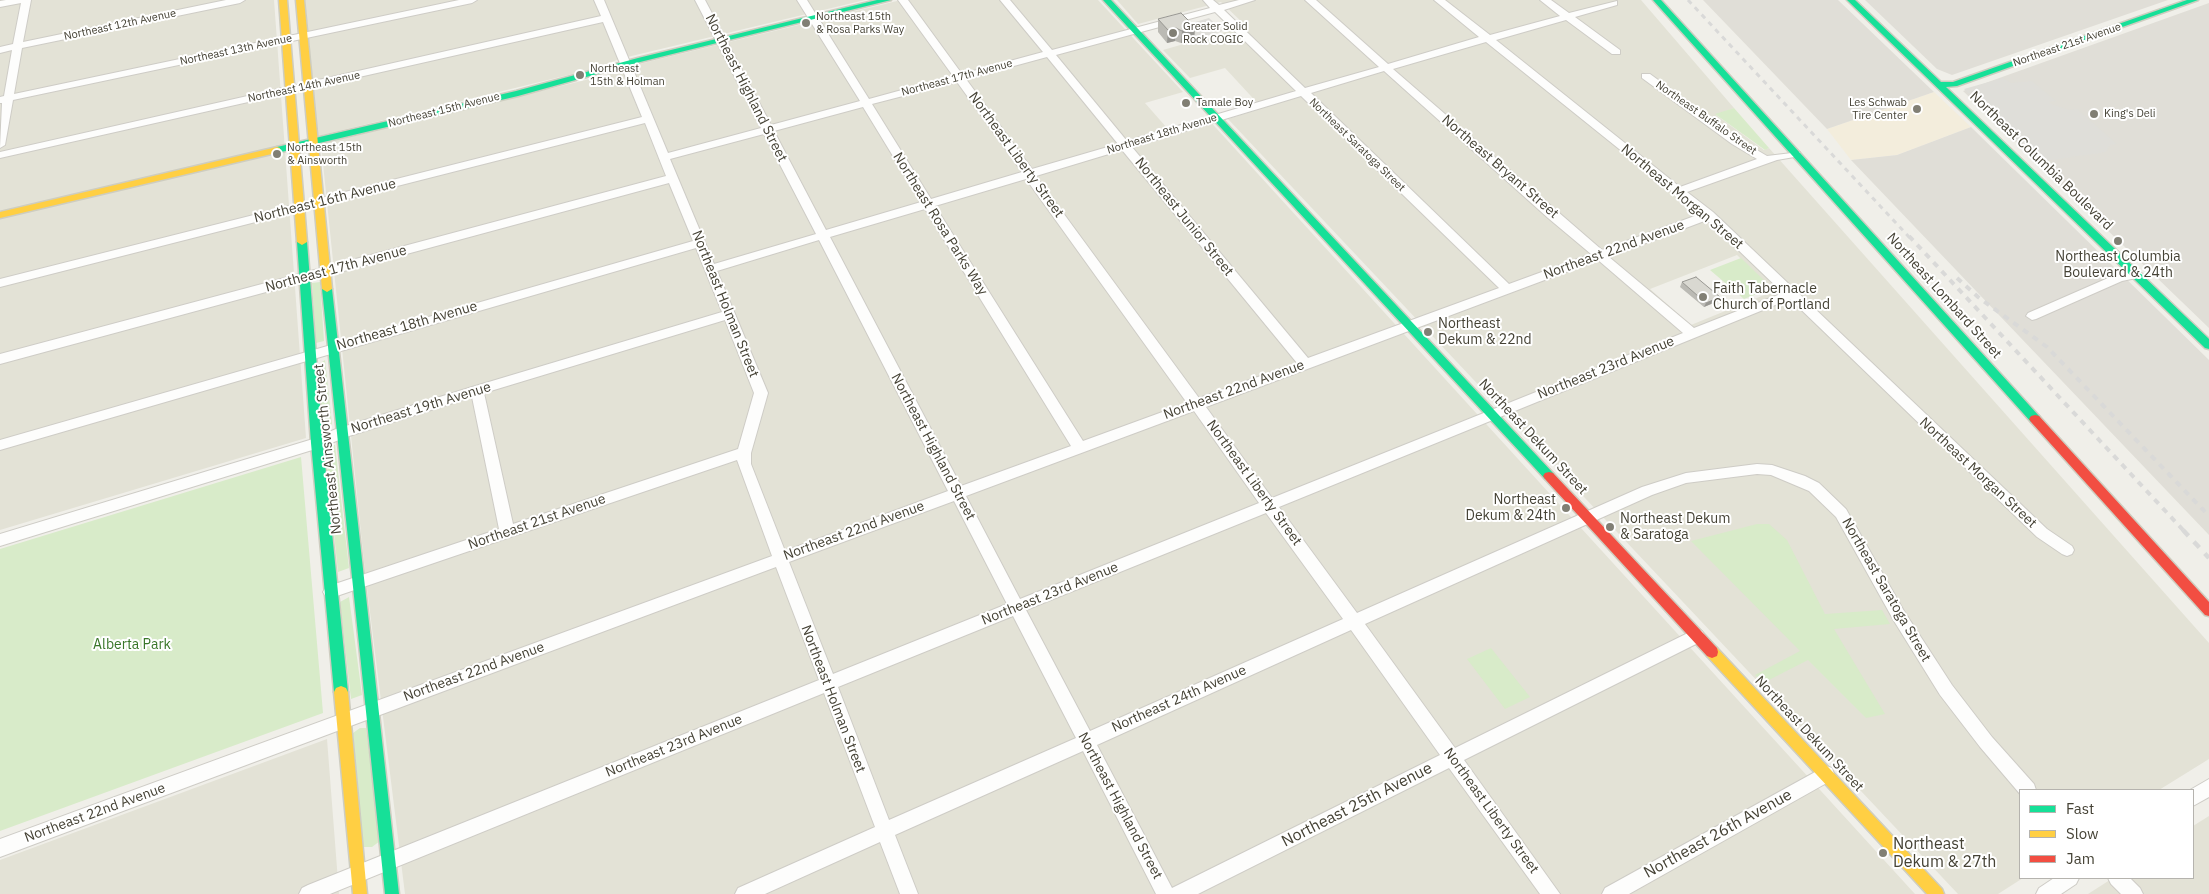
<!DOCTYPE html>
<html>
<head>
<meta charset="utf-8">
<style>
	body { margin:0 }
	#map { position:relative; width:2209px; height:894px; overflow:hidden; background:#f0efe9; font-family:"IBM Plex Sans",sans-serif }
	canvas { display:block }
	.legend { position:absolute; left:2019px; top:789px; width:175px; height:90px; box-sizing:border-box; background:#fff; border:1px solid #b5b3ae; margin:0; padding:6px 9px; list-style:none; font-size:15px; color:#454235 }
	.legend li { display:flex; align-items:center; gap:10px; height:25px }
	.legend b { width:25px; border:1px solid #b5b3ae }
</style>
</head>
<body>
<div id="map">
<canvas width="2209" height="894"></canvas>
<ul class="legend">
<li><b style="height:6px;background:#16e098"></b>Fast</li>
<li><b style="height:6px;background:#ffcf43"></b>Slow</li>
<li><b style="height:6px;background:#f24e42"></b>Jam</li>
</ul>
</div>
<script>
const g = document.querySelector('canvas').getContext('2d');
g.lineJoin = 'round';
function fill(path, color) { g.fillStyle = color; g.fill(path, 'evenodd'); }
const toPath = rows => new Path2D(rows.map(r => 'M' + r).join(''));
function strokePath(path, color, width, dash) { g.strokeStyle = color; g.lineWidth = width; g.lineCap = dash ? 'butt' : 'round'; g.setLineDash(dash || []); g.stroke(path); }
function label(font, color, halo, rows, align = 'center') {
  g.font = font + ' "IBM Plex Sans",sans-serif'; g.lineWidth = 4; g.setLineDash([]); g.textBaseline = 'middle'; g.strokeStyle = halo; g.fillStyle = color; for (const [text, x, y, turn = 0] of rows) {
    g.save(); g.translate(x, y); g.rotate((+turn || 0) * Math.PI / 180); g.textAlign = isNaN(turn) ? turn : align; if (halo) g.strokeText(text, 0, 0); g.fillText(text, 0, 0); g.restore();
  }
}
fill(toPath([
	[0,0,274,0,306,438,0,530],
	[305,0,865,0,619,59,597,68,318,136],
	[901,0,1098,0,1183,92,1145,103,1167,128,1206,117,1915,894,405,894,365,572,321,144,623,71,635,65],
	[1117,0,1641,0,1734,108,1716,115,1764,150,1769,148,2209,643,2209,759,2159,790,2020,790,2020,878,2023,878,1998,894,1958,894,1228,119,1262,108,1225,68,1190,78,1163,50,1246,26,1221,2,1138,24],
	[1737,255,1774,291,1691,325,1650,289],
	[327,739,339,894,0,894,0,860],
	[2209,816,2209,894,2088,894,2113,878,2193,878,2193,826]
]), '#e3e2d6');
fill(toPath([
	[1934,92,1971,127,1897,155,1851,160,1827,129]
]), '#f3eddc');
fill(toPath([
	[1703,0,1838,0,1934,92,1827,129],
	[1865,0,2168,0,1952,75,1937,69],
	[2209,3,2209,328,1963,91],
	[1971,127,2209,360,2209,535,1851,160,1897,155]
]), '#e0ded7');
fill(toPath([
	[1734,108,1769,148,1765,150,1715,114],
	[1741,258,1772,288,1744,299,1710,270],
	[320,282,324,341,316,343,312,283],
	[325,360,332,424,326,427,321,426,316,366],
	[330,445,335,445,349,568,338,572,325,448],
	[301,457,323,713,0,831,0,549],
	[1757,524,1769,524,1787,540,1825,614,1882,610,1890,624,1834,629,1885,714,1866,718,1808,660,1763,683,1755,675,1800,651,1691,541],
	[349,597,362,695,351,699,340,602],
	[1491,648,1530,697,1505,709,1467,659],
	[360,728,366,728,380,841,372,847,363,847,353,733]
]), '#d8ebc9');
fill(toPath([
	[1209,18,1223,31,1200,38,1197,35,1194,38,1190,29,1194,25,1192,23],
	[2003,78,2011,83,2032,81,2056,101,2049,102,2051,104,2069,110,2077,109,2117,144,2110,145,2106,152,2038,162,1964,89]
]), '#dfded9');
const street = toPath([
	[6,0,31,0,23,42,226,0,245,0,240,3,22,48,14,94,459,0,477,0,472,3,13,100,5,145,0,148,2,103,0,103,0,97,4,96,12,50,0,53,0,47,13,44,21,3,0,7,0,1,6,0],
	[594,0,604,0,668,153,761,128,695,0,705,0,771,125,860,101,797,0,807,0,869,99,953,76,898,0,908,0,962,74,1043,52,1000,0,1010,0,1052,50,1210,8,1203,0,1213,0,1219,5,1239,0,1255,0,1224,10,1305,88,1379,67,1305,0,1316,0,1388,64,1479,37,1434,0,1445,0,1490,35,1560,16,1540,0,1551,0,1569,13,1617,1,1617,5,1575,17,1620,50,1620,54,1612,54,1566,20,1496,40,1680,187,1757,159,1732,144,1642,78,1642,74,1650,74,1740,140,1767,156,1800,152,1800,156,1777,160,1687,192,1713,212,2047,529,2072,546,2074,550,2072,554,2067,556,2062,554,2037,537,1790,299,1279,507,1357,613,1642,487,1686,473,1757,464,1772,465,1805,476,1819,483,1846,509,1904,611,1952,685,1992,737,2034,784,2036,790,2020,790,2020,794,1980,747,1940,695,1894,621,1836,517,1809,491,1771,475,1757,474,1686,483,1652,495,1365,624,1455,748,1692,631,1697,629,1702,631,1705,636,1702,641,1464,760,1560,894,1540,894,1449,768,1198,894,1156,894,1083,751,895,835,918,894,900,894,880,842,765,894,735,894,738,888,875,827,824,693,330,894,299,894,302,888,308,885,819,680,776,567,0,857,0,839,772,556,737,460,331,598,326,597,323,592,326,587,499,529,472,397,346,437,322,447,0,546,0,534,313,439,336,429,472,387,722,312,696,248,0,450,0,440,693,241,669,183,0,364,0,354,666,176,645,123,0,287,0,279,642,117,603,22,0,158,0,152,601,16,594,0],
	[1215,12,1296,91,1127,141,1056,55,1215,12],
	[1486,42,1700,214,1602,250,1393,69,1486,42],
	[1047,57,1118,144,1032,169,966,79,1047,57],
	[1384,71,1548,218,1591,254,1509,284,1311,93,1384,71],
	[957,82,1022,172,931,199,872,104,957,82],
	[1301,96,1499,288,1308,358,1132,147,1301,96],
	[863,107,921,202,826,230,774,131,863,107],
	[764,134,816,234,714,264,670,159,764,134],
	[1122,150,1297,363,1199,398,1036,176,1122,150],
	[1026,179,1187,403,1083,441,935,206,1026,179],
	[925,209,1071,446,961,486,830,237,925,209],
	[1707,220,1783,293,1694,328,1609,257,1707,220],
	[819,240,948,491,785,551,751,464,751,453,768,393,717,271,819,240],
	[1598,260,1683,333,1272,498,1206,407,1598,260],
	[725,320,754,393,738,449,513,524,484,393,725,320],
	[1194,411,1259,503,1020,599,966,496,1194,411],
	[954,501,1007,604,833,674,789,562,954,501],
	[1266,513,1343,619,1090,731,1026,610,1266,513],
	[1013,616,1076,738,889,820,838,687,1013,616],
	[1351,630,1440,755,1172,888,1097,745,1351,630],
	[2137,270,2143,274,2141,277,2122,281,2036,319,2032,320,2026,316,2028,313,2115,275,2137,270],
	[1826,766,1832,768,1834,774,1832,780,1629,894,1602,894,1605,888,1826,766],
	[2209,779,2209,797,2193,806,2193,790,2190,790,2209,779],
	[2054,878,2079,878,2076,884,2061,894,2036,894,2039,888,2054,878],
	[2108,878,2130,878,2140,888,2143,894,2121,894,2111,884,2108,878]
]);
const fast = toPath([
	[877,0,891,0,640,62,518,96,277,153,273,150,277,147,516,91,638,58,877,0],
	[1103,0,1111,0,1553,473,1555,476,1553,479,1545,479,1103,0],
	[1653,0,1661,0,2039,416,2041,419,2039,422,2031,422,1653,0],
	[1847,0,1855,0,1941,82,1953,82,2187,0,2198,0,1957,86,1946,87,2209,339,2209,349,2205,348,1847,0],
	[302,239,307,242,323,443,348,692,346,696,341,698,336,696,334,692,311,443,297,242,302,239],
	[327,286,332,289,399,894,385,894,322,289,327,286]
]);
const slow = toPath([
	[279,0,287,0,307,242,302,245,297,242,279,0],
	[296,0,304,0,332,289,327,292,322,289,296,0],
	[277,147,280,148,280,152,0,218,0,212,277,147],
	[1712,646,1717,648,1942,889,1944,894,1927,894,1707,656,1706,652,1707,648,1712,646],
	[341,686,346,688,348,692,367,894,353,894,334,692,336,688,341,686]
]);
const jam = toPath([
	[2035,415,2039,416,2209,602,2209,616,2205,615,2031,422,2029,419,2031,416,2035,415],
	[1549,472,1553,473,1717,648,1718,652,1717,656,1712,658,1707,656,1545,479,1543,476,1545,473,1549,472]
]);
strokePath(street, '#ceccc6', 2);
strokePath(fast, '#cecdc0', 3);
strokePath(slow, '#cecdc0', 3);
strokePath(jam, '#cecdc0', 3);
fill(street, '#fdfdfc');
fill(fast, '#16e098');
fill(slow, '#ffcf43');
fill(jam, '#f24e42');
strokePath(toPath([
	[1688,0,1910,238]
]), '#d9d9d8', 3, [5, 5]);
strokePath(toPath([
	[1909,236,2184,531],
	[1957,278,1978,297,2047,347,2209,516]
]), '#d9d9d8', 4, [6, 6]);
strokePath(toPath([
	[2183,530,2209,558]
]), '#d9d9d8', 4.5, [8, 8]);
fill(toPath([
	[1158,19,1195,27,1194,40,1181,43,1175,41,1167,43,1158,32],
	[1682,282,1720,297,1718,301,1704,307,1680,287]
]), '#bbbab4');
fill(toPath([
	[1195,27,1194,40,1181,43,1182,31],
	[1176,28,1175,41,1167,43,1168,30],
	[1720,297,1718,301,1704,307,1706,303]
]), '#989792');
const building = toPath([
	[1181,13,1195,27,1182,31,1176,28,1168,30,1158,19,1181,13],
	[1696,277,1720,297,1706,303,1682,282,1696,277]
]);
fill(building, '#d9d8d1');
strokePath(building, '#989792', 1);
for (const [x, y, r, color] of [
	[806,23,5,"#817f74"],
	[1173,33,5,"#817f74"],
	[580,75,5,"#817f74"],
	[1186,103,5,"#817f74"],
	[1917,109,5,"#817f74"],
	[2094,114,5,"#817f74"],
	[277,154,5,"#817f74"],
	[2118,241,5,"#817f74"],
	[1703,297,5,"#817f74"],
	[1428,332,5,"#817f74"],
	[1566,508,5,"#817f74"],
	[1610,527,5,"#817f74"],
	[1883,853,5,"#817f74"]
]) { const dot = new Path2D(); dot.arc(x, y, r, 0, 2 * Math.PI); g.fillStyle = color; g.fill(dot); strokePath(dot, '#fff', 2); }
label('11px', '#454235', '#fff', [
	["Northeast 15th",816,17],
	["& Rosa Parks Way",816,30],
	["Greater Solid",1183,27],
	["Rock COGIC",1183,40],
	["Northeast",590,69],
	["15th & Holman",590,82],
	["Tamale Boy",1196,103],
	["Les Schwab",1907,103,"right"],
	["Tire Center",1907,116,"right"],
	["King's Deli",2104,114],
	["Northeast 15th",287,148],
	["& Ainsworth",287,161]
], 'left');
label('11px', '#454235', '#fff', [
	["Northeast 12th Avenue",120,25,-12],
	["Northeast 21st Avenue",2067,45,-19],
	["Northeast 13th Avenue",236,50,-12],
	["Northeast 17th Avenue",957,78,-15],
	["Northeast 14th Avenue",304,87,-12],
	["Northeast 15th Avenue",444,110,-14],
	["Northeast Buffalo Street",1706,118,35],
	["Northeast 18th Avenue",1162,134,-17],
	["Northeast Saratoga Street",1357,145,44]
]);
label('14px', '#454235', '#fff', [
	["Northeast Highland Street",746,88,63],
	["Northeast Liberty Street",1016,155,54],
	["Northeast Columbia Boulevard",2041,161,44],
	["Northeast Bryant Street",1500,167,41],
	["Northeast Morgan Street",1682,197,40],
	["Northeast 16th Avenue",325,201,-14],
	["Northeast Junior Street",1184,217,51],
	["Northeast Rosa Parks Way",940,224,58],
	["Northeast 22nd Avenue",1614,250,-20],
	["Northeast 17th Avenue",336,269,-15],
	["Northeast Lombard Street",1944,296,48],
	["Northeast Holman Street",725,304,68],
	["Northeast 18th Avenue",407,326,-16],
	["Northeast 23rd Avenue",1606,368,-22],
	["Northeast 22nd Avenue",1234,390,-20],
	["Northeast 19th Avenue",421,408,-17],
	["Northeast Dekum Street",1533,437,47],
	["Northeast Highland Street",933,447,62],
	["Northeast Ainsworth Street",328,449,-96],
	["Northeast Morgan Street",1978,473,43],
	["Northeast Liberty Street",1254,483,54],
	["Northeast 21st Avenue",537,522,-19],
	["Northeast 22nd Avenue",854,531,-20],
	["Northeast Saratoga Street",1886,590,60],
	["Northeast 23rd Avenue",1050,594,-22],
	["Northeast 22nd Avenue",474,672,-20],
	["Northeast Holman Street",833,699,69],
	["Northeast 24th Avenue",1179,699,-24],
	["Northeast Dekum Street",1809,734,47],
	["Northeast 23rd Avenue",674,746,-22],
	["Northeast Highland Street",1120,806,62],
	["Northeast Liberty Street",1491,811,54],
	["Northeast 22nd Avenue",95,813,-20]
]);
label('14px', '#454235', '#fff', [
	["Northeast Columbia",2118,257,"center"],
	["Boulevard & 24th",2118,273,"center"],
	["Faith Tabernacle",1713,289],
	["Church of Portland",1713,305],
	["Northeast",1438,324],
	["Dekum & 22nd",1438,340],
	["Northeast",1556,500,"right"],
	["Dekum & 24th",1556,516,"right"],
	["Northeast Dekum",1620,519],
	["& Saratoga",1620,535]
], 'left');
label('14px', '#397629', '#fff', [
	["Alberta Park",132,645]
]);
label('16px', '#454235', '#fff', [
	["Northeast 25th Avenue",1357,805,-27],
	["Northeast 26th Avenue",1718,834,-29]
]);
label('16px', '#454235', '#fff', [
	["Northeast",1893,844],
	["Dekum & 27th",1893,862]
], 'left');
</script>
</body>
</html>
